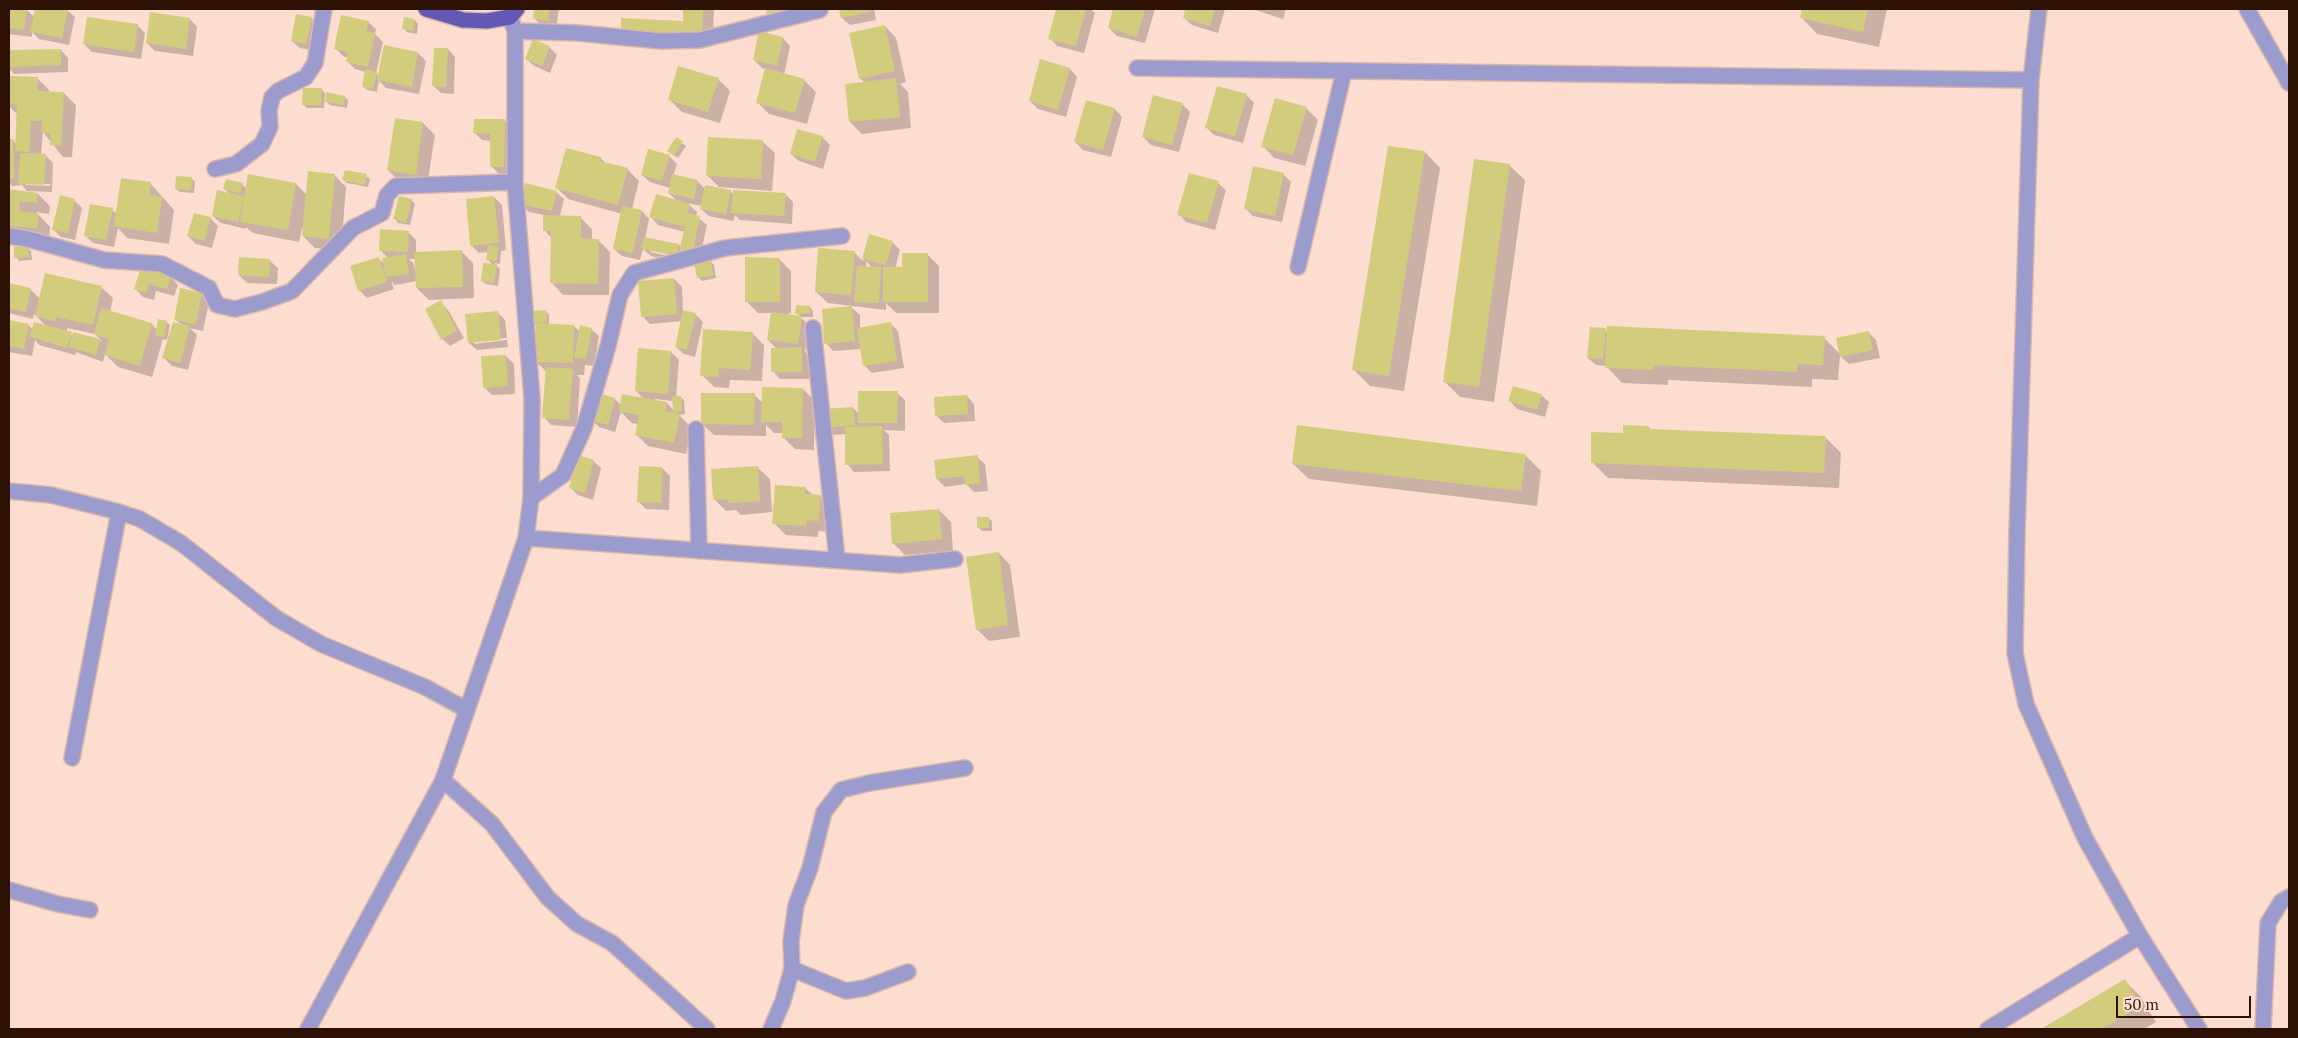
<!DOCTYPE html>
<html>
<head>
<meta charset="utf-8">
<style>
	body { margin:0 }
	#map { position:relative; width:2298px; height:1038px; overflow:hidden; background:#fdddcf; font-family:Lora,serif }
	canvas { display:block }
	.frame { position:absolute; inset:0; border:10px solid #2d1105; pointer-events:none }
	.scale { position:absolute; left:2116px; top:996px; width:135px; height:22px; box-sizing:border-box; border:2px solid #2d1105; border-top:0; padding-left:6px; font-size:15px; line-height:18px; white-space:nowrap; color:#2d1105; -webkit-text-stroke:4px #fdddcf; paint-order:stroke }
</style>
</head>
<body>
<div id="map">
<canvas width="2298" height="1038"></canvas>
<div class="frame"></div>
<div class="scale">50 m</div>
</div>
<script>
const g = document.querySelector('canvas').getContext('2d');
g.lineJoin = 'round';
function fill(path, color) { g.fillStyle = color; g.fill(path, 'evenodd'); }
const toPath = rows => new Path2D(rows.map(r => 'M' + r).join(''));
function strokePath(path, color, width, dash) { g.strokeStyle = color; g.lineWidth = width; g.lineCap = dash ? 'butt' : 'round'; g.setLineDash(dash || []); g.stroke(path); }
fill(toPath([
	[9,9,27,10,34,17,36,9,67,10,75,17,69,45,39,39,32,32,32,37,9,34],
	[535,9,559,9,556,28,542,26,534,18],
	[685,9,714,9,713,45,634,42,622,31,684,22],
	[840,9,874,9,876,20,850,25,842,18],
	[1057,9,1090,9,1095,13,1084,53,1057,46,1050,38],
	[1115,9,1155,9,1145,43,1117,36,1109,28],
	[1187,9,1225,9,1218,33,1192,25,1184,18],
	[1252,9,1286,9,1283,19],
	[1804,9,1887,9,1879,47,1817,34,1802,18],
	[311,18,319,26,314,51,300,48,292,41],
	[190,19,197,27,193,56,155,51,147,43],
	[415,20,418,24,417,34,407,32,403,28],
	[368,22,376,29,375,34,383,42,376,73,379,76,385,47,418,53,426,61,419,94,386,88,379,81,377,92,367,90,363,86,366,72,355,69,347,61,348,57,344,57,336,49],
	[137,25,145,33,141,59,92,52,84,44],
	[885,26,896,38,906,82,900,84,908,92,911,128,862,134,850,122,865,83,860,78],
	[783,38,790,46,784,75,804,80,816,92,807,124,769,114,757,102,766,69,762,68,754,60],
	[549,47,557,55,550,73,534,66,527,59],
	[448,49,455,57,454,94,441,93,434,86],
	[61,50,68,58,68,72,14,74,9,68,9,52],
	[1070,69,1077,77,1066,117,1038,109,1030,101],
	[9,77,37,78,49,90,49,93,64,93,76,105,72,157,63,157,43,132,41,155,45,155,53,163,52,192,27,191,22,185,12,186,9,182,9,141,13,140,16,144,18,115,9,106],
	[26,183,51,184,50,186,26,185],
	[718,79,730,91,720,123,682,112,670,100],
	[321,89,325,93,324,108,307,108,303,104],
	[1246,95,1254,103,1243,143,1214,135,1206,127],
	[345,97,348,100,347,108,330,105,326,101],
	[1182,104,1190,112,1179,152,1151,145,1143,137],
	[1306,108,1318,120,1305,166,1274,158,1263,146],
	[1115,109,1122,117,1111,157,1083,150,1075,142],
	[396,119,423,123,435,135,427,186,400,182,388,170],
	[504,120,512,128,511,174,499,174,491,166,491,141,482,140,475,133],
	[822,137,830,145,823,169,799,161,791,154],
	[676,139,686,146,678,158,669,151],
	[763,142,775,153,772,191,719,187,707,175],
	[567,149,601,158,606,164,627,169,639,181,632,209,642,211,649,219,645,239,679,245,681,248,685,232,658,225,651,217,678,202,669,193,670,188,650,182,642,175,669,156,677,164,673,176,697,181,705,189,730,191,734,195,785,194,793,202,792,224,740,220,735,215,733,221,709,216,701,209,702,206,687,203,697,212,696,216,707,225,699,262,684,263,651,256,643,249,640,260,622,256,614,249,622,214,568,199,556,187],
	[650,249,683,256,683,259,650,252],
	[1425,152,1440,168,1404,391,1370,386,1354,370],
	[1509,165,1525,180,1494,402,1460,397,1444,381],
	[1283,174,1291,182,1282,222,1253,216,1245,208],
	[334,175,346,187,341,250,315,248,303,236,304,229,302,228,299,242,253,233,246,227,246,229,221,223,213,216,230,194,224,188,242,184,247,189,296,184,307,195],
	[366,176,370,179,368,187,347,183,344,180],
	[191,178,195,182,194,193,180,192,176,189],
	[150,183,174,210,169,244,127,238,118,228,114,247,93,243,85,235,112,210,117,214],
	[1218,183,1226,190,1215,230,1186,222,1179,214],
	[9,191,38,194,50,206,49,214,36,212,50,227,49,239,9,235],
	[556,192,564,199,560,216,580,217,592,229,592,240,598,240,610,252,609,295,563,295,552,283,552,238,544,230,544,215,529,212,522,204],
	[494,197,502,205,506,250,501,251,500,264,494,263,500,269,498,286,486,284,482,281,493,265,488,260,488,252,479,253,471,245],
	[74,200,82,208,75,240,61,237,54,230],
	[411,200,415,204,410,225,398,223,395,219],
	[210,218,218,226,212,248,196,244,188,236],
	[409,233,416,240,416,253,461,251,473,263,474,298,429,300,417,288,417,281,395,285,391,281,394,289,367,298,359,290,379,259,385,265,388,258,380,250],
	[409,259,416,259,416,270,415,270,413,263],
	[870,236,892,242,900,250,895,269,904,268,927,254,939,266,939,313,896,313,886,303,886,310,828,303,816,292,854,252,863,261],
	[866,261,873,268,866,268],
	[28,248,31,251,32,260,19,261,16,257],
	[779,259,791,271,791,313,783,315,801,317,797,313,810,307,813,311,813,317,800,317,809,325,805,352,809,356,809,379,780,379,773,371,777,349,768,340,772,313,758,313,746,301],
	[270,261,278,268,277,284,247,283,239,275],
	[710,261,714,265,716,278,702,281,698,277],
	[141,269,170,277,178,285,174,296,156,291,154,300,143,297,135,289],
	[674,279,682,287,683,311,695,314,703,322,695,357,684,354,676,347,682,321,650,324,642,316],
	[9,284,30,289,40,299,101,287,113,298,110,312,152,324,157,330,166,322,170,325,167,340,163,339,152,377,118,367,105,354,103,362,76,352,75,355,39,345,35,340,32,356,9,352,9,322,28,325,33,330,47,327,34,314,33,319,9,313],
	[67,328,95,334,102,341,74,333,73,336,67,332],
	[201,294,209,302,203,331,190,328,197,335,188,370,172,366,164,358,182,325,175,319],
	[440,302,448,310,464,338,450,346,442,339],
	[852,308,860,315,860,328,891,324,898,331,904,368,872,373,864,365,862,349,833,351,826,343],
	[545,311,549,315,549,325,574,326,580,332,591,329,599,336,594,366,585,365,584,375,577,375,580,378,577,427,551,425,544,417,547,372,536,362,536,326,533,322],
	[497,312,505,320,507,338,474,341,474,344,507,340,508,347,477,350,469,343],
	[1605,330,1608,333,1824,338,1840,354,1868,332,1876,340,1880,358,1849,364,1840,356,1838,380,1812,379,1812,387,1668,380,1668,385,1622,383,1606,366,1596,365,1588,358],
	[752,333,764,345,762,381,730,380,729,388,714,387,702,375],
	[671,352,679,360,676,397,680,397,684,400,685,414,679,415,691,427,686,454,648,446,636,434,638,424,632,423,621,412,615,432,599,427,592,420,615,399,621,405,644,399,636,391],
	[655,399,673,401,674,411,667,403,655,401],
	[506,356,514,364,515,394,492,395,484,387],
	[803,389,815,401,814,450,795,449,783,437,783,433,774,433,766,425,766,436,714,435,702,424,754,395,763,403],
	[897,393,905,400,905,431,884,430,889,435,890,471,854,472,847,464,846,434,834,435,826,427,853,408,859,414],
	[1541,395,1549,402,1545,417,1517,409,1510,401],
	[967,396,974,404,975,421,944,423,936,415],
	[1649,427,1652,431,1825,437,1841,453,1839,488,1608,478,1592,462,1624,434],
	[1525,455,1541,471,1537,506,1309,479,1293,464],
	[977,457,985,464,988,491,974,492,966,484,945,487,937,479],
	[593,461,601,468,593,500,578,495,571,488],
	[662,468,670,476,669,510,646,509,639,502],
	[758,468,770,479,772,512,741,515,736,510,726,511,714,499],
	[805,488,813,495,820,496,832,508,831,532,818,531,818,537,786,535,774,523],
	[939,510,951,522,953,551,905,555,893,543],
	[988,518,992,521,992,531,982,531,978,527],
	[999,553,1010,565,1020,637,989,641,977,629],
	[2125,981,2140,996,2156,1022,2144,1029,2044,1029]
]), '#0003');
fill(toPath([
	[9,9,27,9,24,30,9,28],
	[35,9,68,9,62,38,30,32],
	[534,9,550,9,548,21,533,18],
	[683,9,703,9,702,34,621,31,621,18,683,21],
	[766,9,802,9,802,13,766,14],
	[839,9,869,9,869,12,841,18],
	[1056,9,1086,9,1076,46,1048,39],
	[1113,9,1145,9,1137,37,1108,28],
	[1185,9,1215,9,1210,26,1183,18],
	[1802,9,1868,9,1863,32,1800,18],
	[150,12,190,18,186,49,146,43],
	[296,14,312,17,306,44,291,41],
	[341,15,369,21,366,31,375,33,368,67,346,62,348,52,334,49],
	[87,17,138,24,134,52,83,44],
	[404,17,415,19,413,31,402,29],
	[885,25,895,71,859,79,849,33],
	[759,31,783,37,777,66,753,60],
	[533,39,550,46,542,66,525,59],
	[384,45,418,52,412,87,377,80],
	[434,48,448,48,446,87,432,86],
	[61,49,61,65,9,67,9,50],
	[1040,59,1070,68,1058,110,1029,101],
	[678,66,719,78,708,112,668,100],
	[765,68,805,79,795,113,756,103],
	[365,69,377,72,373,89,362,87],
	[9,76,38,77,37,91,64,92,61,146,50,145,51,133,42,133,42,121,31,121,29,152,15,151,17,105,9,104],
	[896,78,900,117,849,122,845,84],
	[1217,86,1247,94,1235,136,1205,128],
	[303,88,322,88,321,105,302,105],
	[326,92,345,96,344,105,325,102],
	[1153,95,1183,103,1172,145,1142,137],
	[1275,98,1307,107,1293,155,1261,147],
	[1086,100,1115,108,1103,150,1074,142],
	[395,118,423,122,416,175,387,170],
	[474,119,505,119,504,167,490,167,490,134,473,133],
	[797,129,823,136,815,162,790,154],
	[676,137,683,141,674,156,667,151],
	[708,137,763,140,761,179,706,176],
	[9,139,13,139,15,178,9,178],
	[1388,146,1425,151,1389,376,1352,370],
	[566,148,601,157,600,161,628,168,618,205,555,188],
	[648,149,670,155,662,181,641,175],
	[20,153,46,154,44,185,18,184],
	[1474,159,1510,164,1479,387,1443,382],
	[1253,166,1284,173,1275,216,1244,209],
	[345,170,367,174,365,185,342,180],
	[308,171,335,174,329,239,302,236],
	[1189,173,1219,181,1207,223,1177,215],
	[248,174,296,183,288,230,240,222],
	[672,174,698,180,694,199,668,193],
	[176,176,192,177,191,190,175,189],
	[121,178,151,182,149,195,162,197,157,233,114,226],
	[226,179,243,183,240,193,223,189],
	[525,183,557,191,552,211,520,204],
	[705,185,731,190,726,214,700,209],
	[9,189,38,193,37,203,20,201,19,211,39,214,37,228,9,226],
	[217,190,244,196,238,222,212,216],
	[733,190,786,193,784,216,731,213],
	[656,194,690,204,687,213,700,216,692,255,679,252,687,217,684,227,649,217],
	[60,195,75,199,68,233,52,230],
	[399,196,412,199,406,223,393,219],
	[494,196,499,243,470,246,466,199],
	[90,204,113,208,106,240,84,236],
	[622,206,642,210,633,253,613,249],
	[194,213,211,217,204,241,187,236],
	[543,215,581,216,581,238,599,239,598,284,550,283,551,231,543,231],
	[380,229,409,231,408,252,379,251],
	[869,234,893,241,886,265,862,259],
	[644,237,679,244,677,256,641,249],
	[488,245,498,246,497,261,486,260],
	[28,246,29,257,14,258,14,247],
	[818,248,855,251,851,295,815,292],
	[462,250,463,287,416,288,414,252],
	[902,253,928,253,928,302,883,302,883,267,902,267],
	[406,254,409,274,386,277,382,258],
	[239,257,270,259,269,277,238,275],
	[379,257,387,282,358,291,350,266],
	[745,257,780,258,780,302,745,302],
	[711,260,713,275,697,278,694,263],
	[483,263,497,264,494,283,481,281],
	[857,266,881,267,879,303,854,302],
	[141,267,171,276,167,289,149,284,146,293,134,289],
	[45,273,102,286,93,325,56,317,55,321,35,316],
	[674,278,677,314,641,317,638,281],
	[9,283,31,288,26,312,9,308],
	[180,288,202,293,196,324,174,320],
	[441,300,457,330,441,340,425,309],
	[796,305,810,306,810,314,795,314],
	[852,306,855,341,824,344,822,309],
	[101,308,152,323,140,366,105,355,109,339,94,334],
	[546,310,547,322,531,323,530,311],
	[683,310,696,313,687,350,675,347],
	[498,311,501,340,468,343,465,314],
	[771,312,802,316,798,344,767,340],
	[158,319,167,321,164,337,155,335],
	[9,320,29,324,24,349,9,346],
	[34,322,72,332,67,348,30,337],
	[173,322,190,326,180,363,162,358],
	[891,322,897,361,863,366,857,328],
	[536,323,574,325,573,363,535,362],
	[580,325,592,328,586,359,574,357],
	[1607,326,1825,336,1823,365,1797,364,1797,372,1653,365,1653,370,1605,368],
	[1590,327,1606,328,1603,359,1587,358],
	[703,329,753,332,750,370,719,368,718,377,700,376],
	[1869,331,1873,350,1840,357,1836,338],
	[73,332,100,339,96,355,69,347],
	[802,347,802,372,771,372,771,348],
	[638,348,671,351,668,394,635,391],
	[506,355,508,386,483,388,481,356],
	[546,367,573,369,569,420,542,418],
	[1513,386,1542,394,1537,410,1508,401],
	[762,387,803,388,802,438,782,438,782,422,761,422],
	[858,391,898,391,897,423,858,423],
	[598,393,615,398,608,425,590,420],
	[701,393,755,393,754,425,701,424],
	[622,394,667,402,665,411,680,414,674,443,635,435,639,415,619,411],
	[967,395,968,414,935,416,934,397],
	[672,396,681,396,682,411,673,412],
	[853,407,855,425,825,428,824,409],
	[1297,425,1526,454,1521,491,1292,464],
	[1623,425,1649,426,1649,429,1826,436,1824,473,1591,463,1591,432,1623,433],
	[882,426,883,464,845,465,845,427],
	[578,455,594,460,585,493,569,488],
	[978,455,980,483,965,485,964,476,936,479,934,460],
	[639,466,662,467,661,503,637,502],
	[758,466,760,501,728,503,728,499,713,500,711,469],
	[775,485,806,487,805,494,821,495,819,521,807,520,806,526,772,524],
	[939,509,942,539,892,544,890,513],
	[977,517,989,517,989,528,977,528],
	[999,552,1008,625,976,630,966,557],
	[2125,979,2141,1006,2102,1029,2041,1029]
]), '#d2cd7d');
const minor = toPath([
	[2039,9,2031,80,2017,533,2015,653,2026,704,2085,838,2140,936,2199,1029],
	[2247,9,2289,83],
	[515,31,578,33,661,41,700,40,820,10],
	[1137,68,2031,80],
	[215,169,236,164,262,144,270,127,269,111,272,97,278,91,306,77,315,63,324,9],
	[9,236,28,239,104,260,162,264,209,288,217,305,235,309,262,302,292,291,353,228,382,213,387,195,396,186,515,182],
	[1298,267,1344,71],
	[813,328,837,559],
	[696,429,699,551],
	[9,491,51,495,119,512,140,519,181,543,276,618,321,644,425,687,467,710],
	[531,498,563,475,584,428,608,346,620,295,634,273,725,248,842,236],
	[526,538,900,565,955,559],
	[72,758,119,512],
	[443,780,492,824,548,898,577,924,612,943,707,1029],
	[9,890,58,904,90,910],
	[792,969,846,991,865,988,908,972],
	[308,1029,443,780,526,538,531,498,532,398,515,182,515,31,510,17],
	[771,1029,783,1001,792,969,791,941,796,905,810,868,824,812,841,790,869,783,965,768],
	[1988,1029,2140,936],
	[2263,1029,2268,923,2281,902,2289,897]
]);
const primary = toPath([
	[426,9,463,20,487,21,510,17,517,9]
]);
strokePath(minor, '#d8b8ab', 18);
strokePath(primary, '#d8b8ab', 18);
strokePath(minor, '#9c9bce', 15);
strokePath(primary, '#6359b5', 15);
</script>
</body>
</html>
